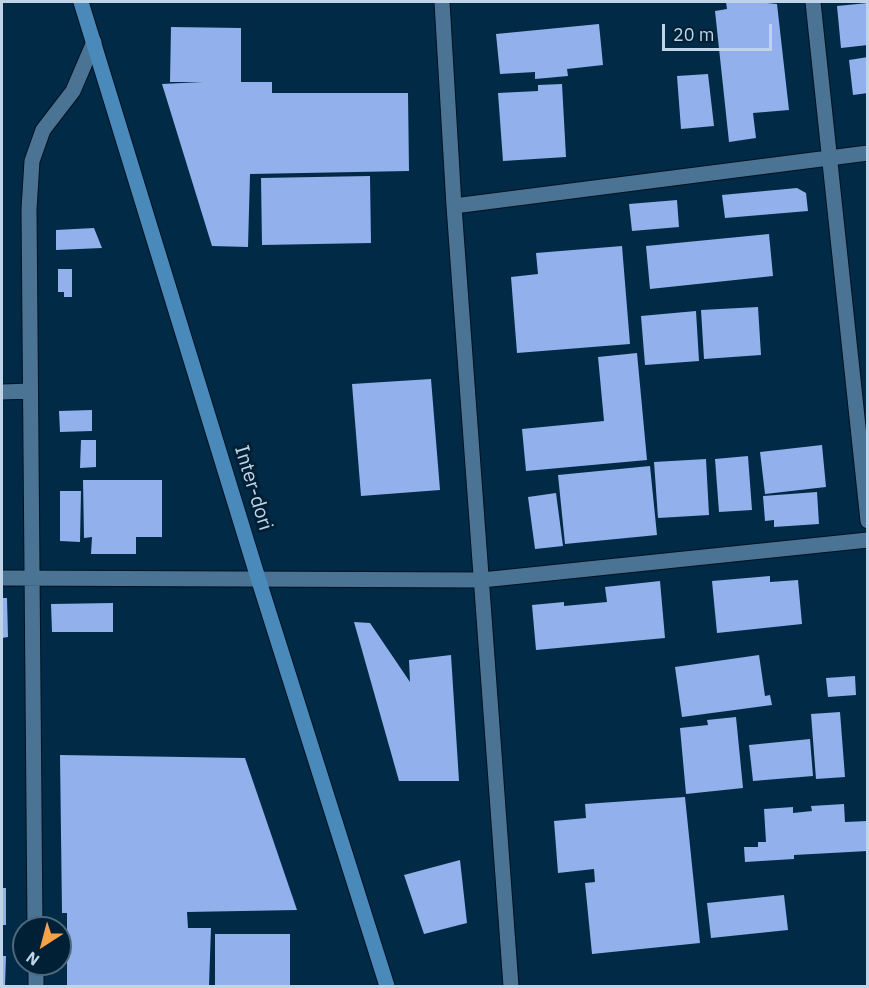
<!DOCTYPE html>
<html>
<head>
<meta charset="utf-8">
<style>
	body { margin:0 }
	#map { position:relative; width:869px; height:988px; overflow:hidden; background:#002a46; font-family:"IBM Plex Sans",sans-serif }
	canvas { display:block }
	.frame { position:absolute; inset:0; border:3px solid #bfd5e7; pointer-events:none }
	.north { position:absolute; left:12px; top:916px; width:60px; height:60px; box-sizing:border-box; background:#012036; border:2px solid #4d687d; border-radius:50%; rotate:216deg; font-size:16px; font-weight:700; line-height:24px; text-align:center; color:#bfd5e7 }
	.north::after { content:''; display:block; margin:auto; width:21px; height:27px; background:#f7a149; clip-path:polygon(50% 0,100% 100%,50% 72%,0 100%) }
	.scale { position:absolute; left:662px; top:24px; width:110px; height:27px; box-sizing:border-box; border:3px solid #bfd5e7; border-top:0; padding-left:8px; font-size:18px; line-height:21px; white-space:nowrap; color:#bfd5e7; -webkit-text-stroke:4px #012036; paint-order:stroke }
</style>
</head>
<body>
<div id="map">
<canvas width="869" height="988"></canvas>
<div class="frame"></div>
<div class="north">N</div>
<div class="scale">20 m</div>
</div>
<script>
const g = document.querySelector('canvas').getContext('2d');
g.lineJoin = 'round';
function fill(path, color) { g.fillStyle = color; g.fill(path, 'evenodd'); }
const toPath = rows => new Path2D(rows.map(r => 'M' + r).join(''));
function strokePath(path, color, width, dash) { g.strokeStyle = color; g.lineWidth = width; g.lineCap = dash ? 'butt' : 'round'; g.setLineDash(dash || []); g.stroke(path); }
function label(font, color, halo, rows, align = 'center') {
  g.font = font + ' "IBM Plex Sans",sans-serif'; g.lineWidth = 6; g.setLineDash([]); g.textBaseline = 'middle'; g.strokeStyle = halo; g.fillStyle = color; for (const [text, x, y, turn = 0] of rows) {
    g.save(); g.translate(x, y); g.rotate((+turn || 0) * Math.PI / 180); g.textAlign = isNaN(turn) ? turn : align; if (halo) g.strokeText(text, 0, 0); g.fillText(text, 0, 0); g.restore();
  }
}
fill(toPath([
	[726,2,767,2,767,3,777,4,789,110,753,113,756,138,729,142,715,11,727,9],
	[868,3,868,45,841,48,837,6],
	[599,24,603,65,567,69,568,76,535,79,535,72,500,74,496,34],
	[171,27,241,28,241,82,272,82,272,93,408,93,409,171,250,174,248,247,212,246,162,84,203,82,170,82],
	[868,57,868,93,853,95,849,60],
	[708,74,714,126,681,129,677,76],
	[562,84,566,157,503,161,498,93,538,91,538,85],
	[370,176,371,243,262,245,261,178],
	[797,188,806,193,808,211,725,218,722,195],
	[677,200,679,227,632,231,629,204],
	[94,228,102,248,56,250,56,230],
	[769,234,773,276,650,289,646,246],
	[622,246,630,344,517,353,511,277,538,274,536,253],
	[58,269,72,269,72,297,64,297,64,292,58,292],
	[758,307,761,355,704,359,701,310],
	[696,311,699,361,645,365,641,316],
	[637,353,647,460,526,471,522,429,604,421,598,357],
	[431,379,440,490,361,496,352,384],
	[92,410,92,431,60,432,59,411],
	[81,440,96,440,96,467,80,468],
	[822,445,826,487,765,494,760,452],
	[748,456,752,510,719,512,715,459],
	[706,459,709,515,658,518,654,462],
	[650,466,657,535,565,544,558,475],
	[83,480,162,480,162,537,136,537,136,554,91,554,92,537,84,538],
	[60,491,81,491,80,542,60,541],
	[817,492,819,524,774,527,774,520,765,521,763,496],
	[556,493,563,546,535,549,528,497],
	[770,576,770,582,798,580,802,624,717,633,712,581],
	[660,581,665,638,536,650,532,605,564,602,564,606,607,602,605,587],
	[2,598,7,598,8,637,2,638],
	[113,603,113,632,52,632,51,604],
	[354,622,370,623,410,682,409,660,451,655,459,781,399,781],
	[759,655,765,696,770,695,772,705,682,717,675,667],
	[855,676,856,695,828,697,826,678],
	[840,712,845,777,816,779,811,714],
	[736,717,743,788,686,794,680,728,708,725,707,720],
	[810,739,813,776,753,781,749,745],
	[60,755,245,758,297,910,187,912,188,928,211,928,209,986,67,986,67,913,62,913],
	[685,797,700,943,592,954,585,883,595,882,594,869,558,873,554,821,586,818,585,804],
	[844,804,845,822,868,821,868,851,794,855,794,859,745,862,744,847,758,847,758,842,766,842,764,809,793,807,793,813,812,811,811,806],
	[460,860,467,923,424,934,404,875],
	[2,888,6,888,6,925,2,925],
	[784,895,788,930,711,938,707,903],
	[215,934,290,934,290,986,215,986],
	[2,956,6,956,5,986,2,986]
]), '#92b0eb');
const minor = toPath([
	[442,2,454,206,511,986],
	[813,2,868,521],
	[454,206,868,153],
	[2,392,30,391],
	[2,578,482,580,868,540],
	[35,928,29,209,32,161,43,130,73,91,94,42],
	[36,964,36,986]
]);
const major = toPath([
	[81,2,258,578,387,986]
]);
strokePath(minor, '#001221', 17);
strokePath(major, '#001221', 17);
strokePath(minor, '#4a7394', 15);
strokePath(major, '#498aba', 15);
label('20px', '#bfd5e7', '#012036', [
	["Inter-dori",253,488,73]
]);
</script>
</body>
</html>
